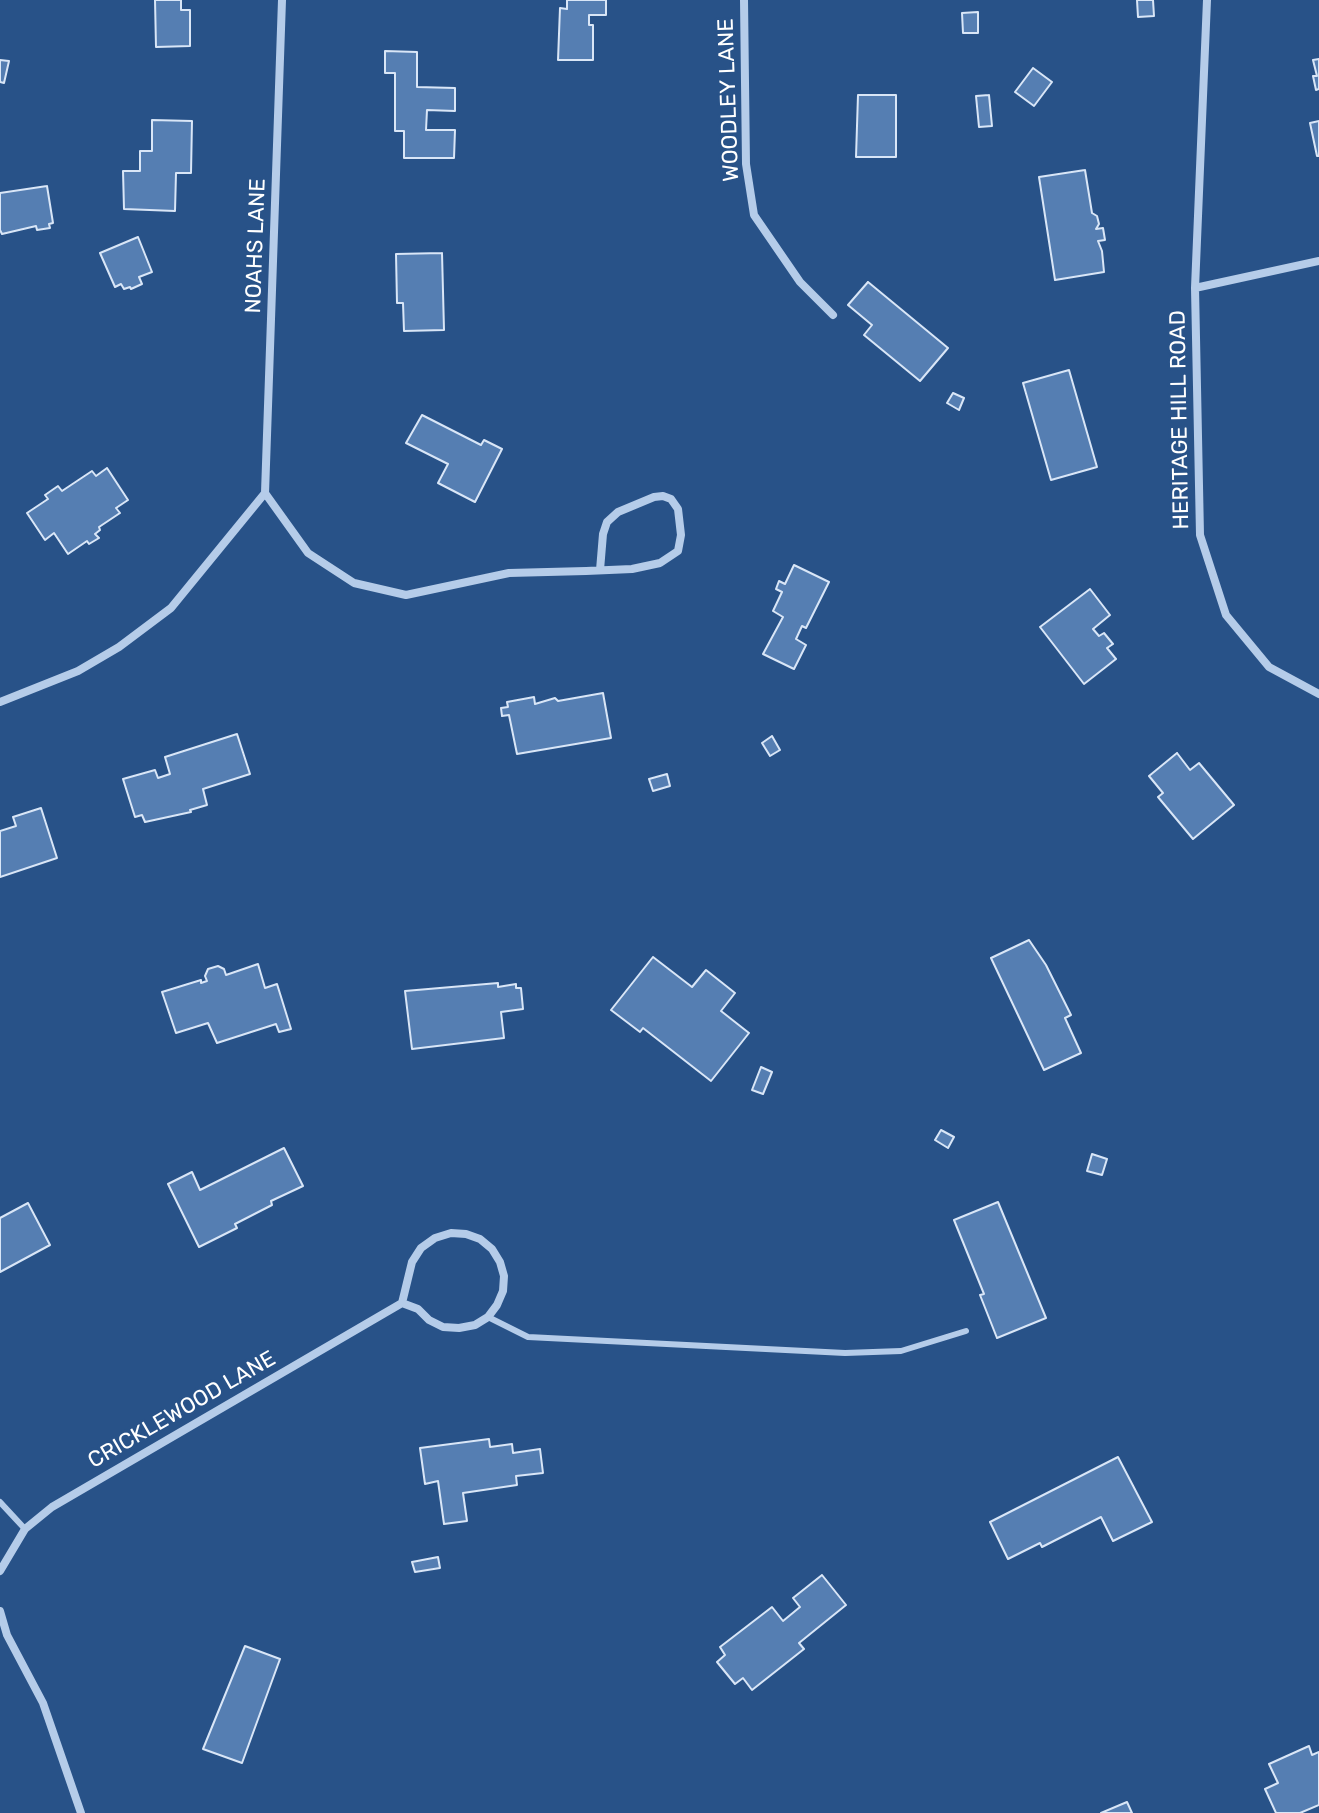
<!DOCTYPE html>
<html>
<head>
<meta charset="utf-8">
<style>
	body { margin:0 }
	canvas { display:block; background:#285288 }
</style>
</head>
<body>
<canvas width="1319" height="1813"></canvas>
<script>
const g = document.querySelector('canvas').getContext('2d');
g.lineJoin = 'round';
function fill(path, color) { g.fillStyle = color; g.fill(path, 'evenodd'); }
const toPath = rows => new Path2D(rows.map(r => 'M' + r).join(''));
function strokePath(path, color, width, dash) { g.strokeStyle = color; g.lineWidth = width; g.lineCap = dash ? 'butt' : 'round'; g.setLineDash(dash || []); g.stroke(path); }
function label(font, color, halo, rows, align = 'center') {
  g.font = font + ' Rubik,sans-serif'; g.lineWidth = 6; g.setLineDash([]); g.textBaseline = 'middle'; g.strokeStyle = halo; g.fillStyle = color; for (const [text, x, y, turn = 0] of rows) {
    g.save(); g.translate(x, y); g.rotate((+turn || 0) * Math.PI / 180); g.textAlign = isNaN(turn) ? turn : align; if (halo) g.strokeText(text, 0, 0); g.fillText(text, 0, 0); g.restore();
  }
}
const building = toPath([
	[155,0,181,0,181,10,190,10,190,46,156,47,155,0],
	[567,0,606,0,606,15,589,15,589,25,593,25,593,60,558,60,560,8,567,9,567,0],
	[1137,0,1153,0,1154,16,1138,17,1137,0],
	[978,12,978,33,963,33,962,13,978,12],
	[385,51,417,52,417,87,455,88,455,111,427,110,426,130,455,130,454,158,404,158,404,131,395,131,395,73,385,73,385,51],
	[1319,59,1319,89,1316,90,1313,76,1317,76,1313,60,1319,59],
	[0,60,9,61,4,83,0,82,0,60],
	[1033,68,1052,82,1034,106,1015,92,1033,68],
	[858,95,896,95,896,157,856,157,858,95],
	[989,95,992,126,979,127,976,96,989,95],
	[152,120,192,121,191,173,176,173,175,211,124,209,123,171,140,171,140,151,152,151,152,120],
	[1319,121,1319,156,1317,156,1310,123,1319,121],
	[1085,170,1092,213,1097,216,1099,224,1096,229,1103,228,1105,240,1098,241,1102,251,1104,272,1055,280,1039,177,1085,170],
	[47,186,53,223,49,224,50,228,37,230,36,226,2,234,0,230,0,193,47,186],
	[138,237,152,272,139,277,142,284,131,289,130,287,124,289,121,284,115,287,100,253,138,237],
	[442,253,444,330,404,331,403,303,397,303,396,254,442,253],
	[868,282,948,348,920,381,864,335,872,325,848,305,868,282],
	[1069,370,1097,467,1051,480,1023,383,1069,370],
	[953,393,964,398,959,410,947,403,953,393],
	[422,415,481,445,484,440,502,449,475,502,438,483,448,464,406,443,422,415],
	[107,468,128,500,116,508,120,513,99,527,100,530,95,534,99,538,89,544,87,541,68,554,54,533,45,540,27,513,48,499,45,495,58,486,62,491,92,471,96,476,107,468],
	[794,565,829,582,806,628,802,626,796,639,806,645,794,669,763,654,783,617,773,611,782,592,776,589,779,581,785,584,794,565],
	[1090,589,1110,615,1093,629,1099,636,1104,633,1113,644,1107,648,1116,659,1084,684,1040,627,1090,589],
	[603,693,611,738,517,754,509,715,502,716,501,708,508,707,507,702,534,697,535,704,555,698,558,701,603,693],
	[237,734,250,774,203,789,207,805,190,810,191,812,145,822,142,815,135,817,123,779,155,770,158,778,170,774,165,757,237,734],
	[772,736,780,750,770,756,762,743,772,736],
	[1177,753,1190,770,1199,763,1234,805,1193,839,1158,797,1163,793,1149,776,1177,753],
	[667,774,670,786,653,791,649,779,667,774],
	[41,808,57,858,0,877,0,831,16,826,13,817,41,808],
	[1029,940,1046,965,1071,1015,1065,1018,1081,1053,1044,1070,991,958,1029,940],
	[653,957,692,987,706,970,735,993,721,1011,749,1033,711,1081,643,1028,640,1032,611,1010,653,957],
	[258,964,265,988,277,984,291,1029,279,1032,276,1024,217,1043,208,1023,176,1033,162,992,201,980,201,983,207,981,205,976,208,969,218,966,224,969,226,975,258,964],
	[498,983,498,987,516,984,516,988,521,988,523,1009,501,1012,504,1038,412,1049,405,991,498,983],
	[761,1067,772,1072,763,1094,752,1090,761,1067],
	[941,1130,954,1137,948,1148,935,1140,941,1130],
	[284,1148,303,1186,271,1201,272,1205,235,1224,237,1228,199,1247,168,1184,192,1172,200,1190,284,1148],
	[1092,1154,1107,1159,1102,1175,1087,1171,1092,1154],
	[998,1202,1046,1318,997,1338,980,1295,984,1294,954,1220,998,1202],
	[28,1203,50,1245,0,1272,0,1218,28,1203],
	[489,1439,490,1447,512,1444,513,1453,540,1449,543,1473,516,1476,517,1485,463,1493,467,1521,444,1524,438,1481,425,1484,420,1448,489,1439],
	[1118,1457,1152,1522,1113,1541,1101,1517,1042,1547,1040,1543,1008,1559,990,1522,1118,1457],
	[438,1557,440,1568,415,1572,412,1562,438,1557],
	[822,1575,846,1605,799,1643,804,1649,752,1690,743,1678,735,1684,717,1662,725,1655,720,1647,772,1607,783,1621,800,1607,793,1598,822,1575],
	[245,1646,280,1659,242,1763,203,1749,245,1646],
	[1309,1746,1312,1755,1319,1752,1319,1805,1300,1813,1276,1813,1265,1789,1278,1783,1269,1764,1309,1746],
	[1127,1802,1132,1813,1101,1813,1127,1802]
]);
fill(building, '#557eb2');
strokePath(building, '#d9e6f7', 2);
strokePath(toPath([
	[488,1317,528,1337,845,1353,901,1351,966,1331],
	[0,1502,25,1529]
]), '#b5cce9', 6);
strokePath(toPath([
	[744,0,746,164,754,215,800,282,833,315],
	[1319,261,1195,288,1200,535,1226,615,1269,667,1319,694],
	[1195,288,1207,0],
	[265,493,282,0],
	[0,702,78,671,119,647,171,608,265,493,308,553,354,583,406,595,509,573,586,571,632,569,660,563,678,551,681,535,678,509,671,499,663,496,654,497,618,512,607,522,603,534,600,570],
	[0,1571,25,1529,52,1507,402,1303,412,1262,421,1248,435,1238,451,1233,466,1234,480,1239,492,1249,500,1262,504,1276,503,1291,497,1305,488,1317,475,1325,459,1328,443,1327,429,1320,418,1309,402,1303],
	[0,1611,7,1635,43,1703,81,1813]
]), '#b5cce9', 8);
label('22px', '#fff', '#285288', [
	["WOODLEY LANE",729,100,-92],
	["NOAHS LANE",256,246,-88],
	["HERITAGE HILL ROAD",1180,420,-91],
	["CRICKLEWOOD LANE",182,1410,-30]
]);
</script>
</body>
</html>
